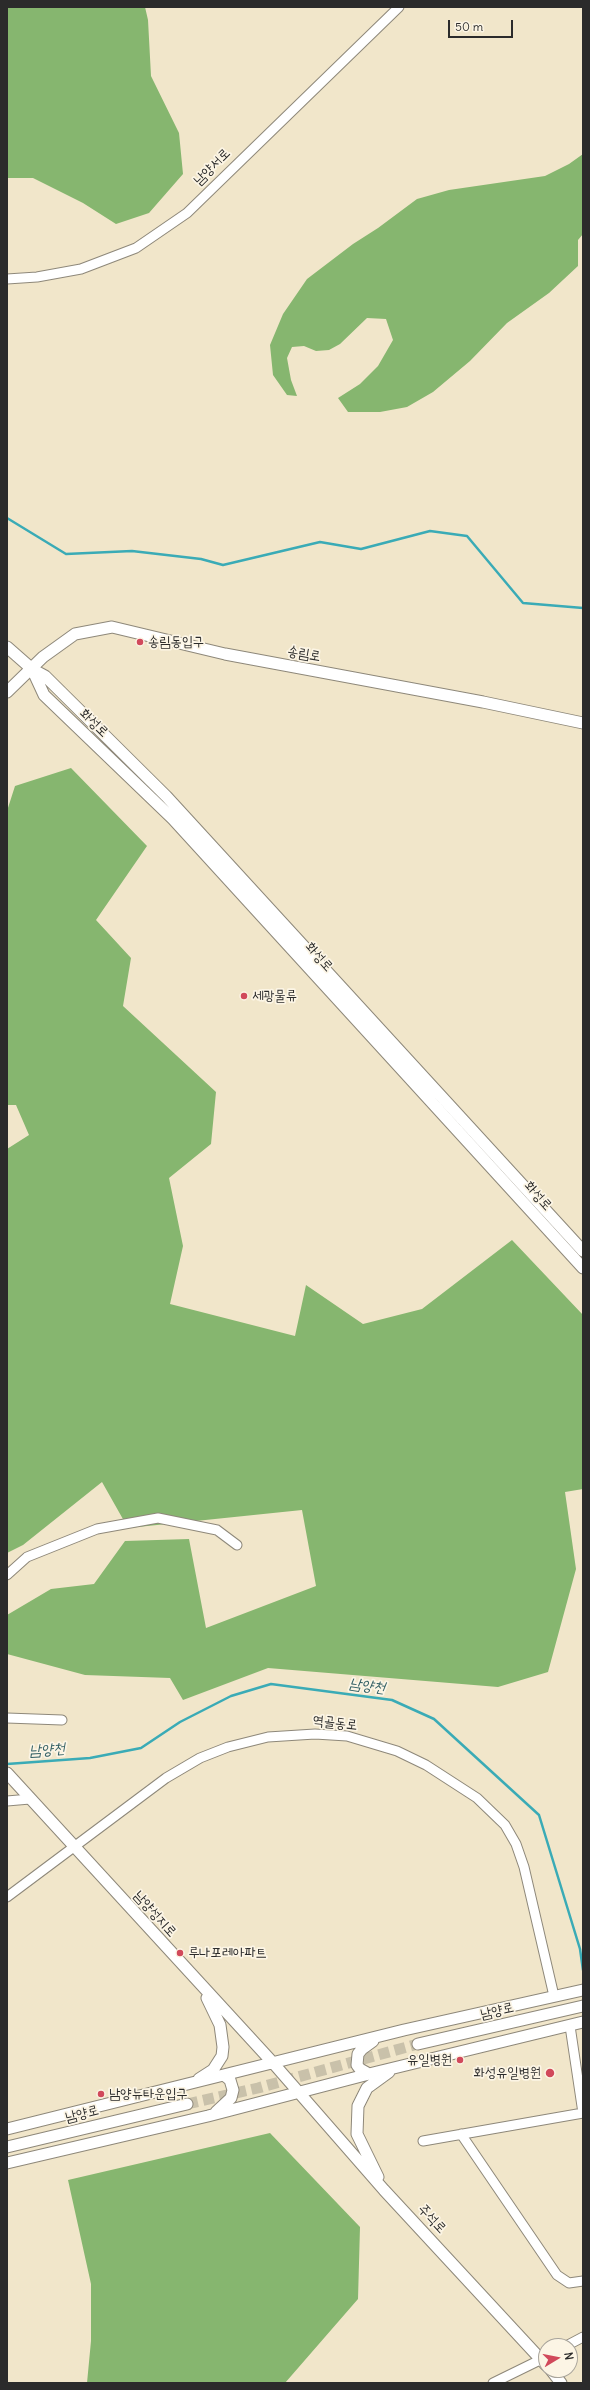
<!DOCTYPE html>
<html>
<head>
<meta charset="utf-8">
<style>
	body { margin:0 }
	#map { position:relative; width:590px; height:2390px; overflow:hidden; background:#f1e6ca; font-family:Delius,sans-serif }
	canvas { display:block }
	.frame { position:absolute; inset:0; border:8px solid #2b2b2b; pointer-events:none }
	.north { position:absolute; left:538px; top:2338px; width:40px; height:40px; box-sizing:border-box; background:#fcf5e5; border:1px solid #a8a49b; border-radius:50%; rotate:80deg; font-size:11px; font-weight:700; line-height:16px; text-align:center; color:#2b2b2b }
	.north::after { content:''; display:block; margin:auto; width:14px; height:18px; background:#d1495b; clip-path:polygon(50% 0,100% 100%,50% 72%,0 100%) }
	.scale { position:absolute; left:448px; top:20px; width:65px; height:18px; box-sizing:border-box; border:2px solid #2b2b2b; border-top:0; padding-left:5px; font-size:12px; line-height:14px; white-space:nowrap; color:#2b2b2b; -webkit-text-stroke:3px #fcf5e5; paint-order:stroke }
</style>
</head>
<body>
<div id="map">
<canvas width="590" height="2390"></canvas>
<div class="frame"></div>
<div class="north">N</div>
<div class="scale">50 m</div>
</div>
<script>
const g = document.querySelector('canvas').getContext('2d');
g.lineJoin = 'round';
function fill(path, color) { g.fillStyle = color; g.fill(path, 'evenodd'); }
const toPath = rows => new Path2D(rows.map(r => 'M' + r).join(''));
function strokePath(path, color, width, dash) { g.strokeStyle = color; g.lineWidth = width; g.lineCap = dash ? 'butt' : 'round'; g.setLineDash(dash || []); g.stroke(path); }
function label(font, color, halo, rows, align = 'center') {
  g.font = font + ' Delius,"Poor Story",sans-serif'; g.lineWidth = 3.5; g.setLineDash([]); g.textBaseline = 'middle'; g.strokeStyle = halo; g.fillStyle = color; for (const [text, x, y, turn = 0] of rows) {
    g.save(); g.translate(x, y); g.rotate((+turn || 0) * Math.PI / 180); g.textAlign = isNaN(turn) ? turn : align; if (halo) g.strokeText(text, 0, 0); g.fillText(text, 0, 0); g.restore();
  }
}
fill(toPath([
	[7,7,145,7,148,20,151,76,179,133,183,174,149,213,116,224,83,203,33,178,7,178],
	[583,154,583,234,578,240,578,266,549,293,507,323,470,361,433,392,407,407,380,412,348,412,338,398,360,384,378,366,393,340,386,319,367,318,340,344,329,350,316,351,304,346,292,347,287,358,291,380,297,396,287,395,273,375,270,345,283,314,307,279,353,244,378,228,417,199,449,190,545,176,569,164],
	[71,768,147,846,96,920,131,958,123,1006,216,1092,211,1144,169,1178,183,1246,170,1304,295,1336,306,1285,363,1324,422,1309,512,1240,583,1315,583,1489,565,1492,576,1569,548,1672,498,1687,268,1668,183,1700,170,1678,85,1675,7,1654,7,1615,51,1589,94,1584,125,1541,189,1539,206,1628,316,1586,302,1510,128,1528,102,1482,23,1545,7,1553,7,1149,29,1135,16,1105,7,1105,7,811,15,786],
	[270,2133,360,2227,358,2299,285,2383,87,2383,91,2341,91,2284,68,2180]
]), '#86b66f');
strokePath(toPath([
	[7,518,66,554,132,551,201,559,223,565,320,542,361,549,430,531,467,536,523,603,583,608],
	[7,1764,90,1758,141,1748,180,1722,231,1696,271,1684,392,1700,434,1719,539,1815,580,1949,583,1970]
]), '#3aabb6', 2.5);
strokePath(toPath([
	[187,2104,258,2088,418,2044]
]), '#c9c1aa', 11, [11, 5.5]);
const minor = toPath([
	[7,279,37,277,81,269,136,248,187,213,399,7],
	[7,1575,27,1557,97,1529,158,1518,217,1530,237,1545],
	[7,1718,62,1720],
	[7,1801,30,1799],
	[7,1897,166,1778,200,1758,228,1747,268,1737,315,1734,347,1736,397,1751,426,1765,477,1798,505,1825,516,1844,524,1867,554,1996],
	[570,2026,583,2113],
	[461,2134,557,2275,569,2283,583,2281],
	[423,2141,583,2113],
	[566,2346,583,2337],
	[493,2383,546,2357]
]);
const major = toPath([
	[7,647,32,669,45,676,166,796,583,1251],
	[32,669,44,695,173,819,583,1268],
	[7,692,43,657,75,634,112,627,225,654,483,702,583,723],
	[7,1773,274,2064,384,2190,546,2365],
	[418,2044,583,2006],
	[369,2074,360,2069,357,2065,358,2054,362,2049,373,2041],
	[199,2079,213,2070,222,2056,223,2047,220,2025,207,1998],
	[216,2112,231,2098,233,2090,230,2080,225,2076],
	[7,2129,404,2030,583,1990],
	[7,2147,187,2104],
	[7,2163,208,2116,369,2074,583,2022],
	[378,2177,357,2134,358,2106,367,2088,389,2072],
	[551,2370,561,2383]
]);
strokePath(minor, '#8e887a', 11);
strokePath(major, '#8e887a', 13);
strokePath(minor, '#fff', 9);
strokePath(major, '#fff', 11);
for (const [x, y, r, color] of [
	[140,642,4,"#d1495b"],
	[244,996,4,"#d1495b"],
	[180,1953,4,"#d1495b"],
	[460,2060,4,"#d1495b"],
	[550,2073,5,"#d1495b"],
	[101,2094,4,"#d1495b"]
]) { const dot = new Path2D(); dot.arc(x, y, r, 0, 2 * Math.PI); g.fillStyle = color; g.fill(dot); strokePath(dot, '#fcf5e5', 1.5); }
label('14px', '#2b2b2b', '#fcf5e5', [
	["남양서로",212,167,-45],
	["송림로",304,654,10],
	["화성로",94,723,44],
	["화성로",319,957,48],
	["화성로",538,1196,48],
	["역골동로",335,1723,6],
	["남양성지로",155,1914,48],
	["남양로",497,2011,-13],
	["남양로",82,2114,-14],
	["주석로",432,2219,47]
]);
label('14px', '#2b2b2b', '#fcf5e5', [
	["송림동입구",148,642],
	["세광물류",252,996],
	["루나포레아파트",188,1953],
	["유일병원",452,2060,"right"],
	["화성유일병원",541,2073,"right"],
	["남양뉴타운입구",109,2094]
], 'left');
label('italic 15px', '#315e63', '#fcf5e5', [
	["남양천",367,1686,8],
	["남양천",47,1750,-4]
]);
</script>
</body>
</html>
